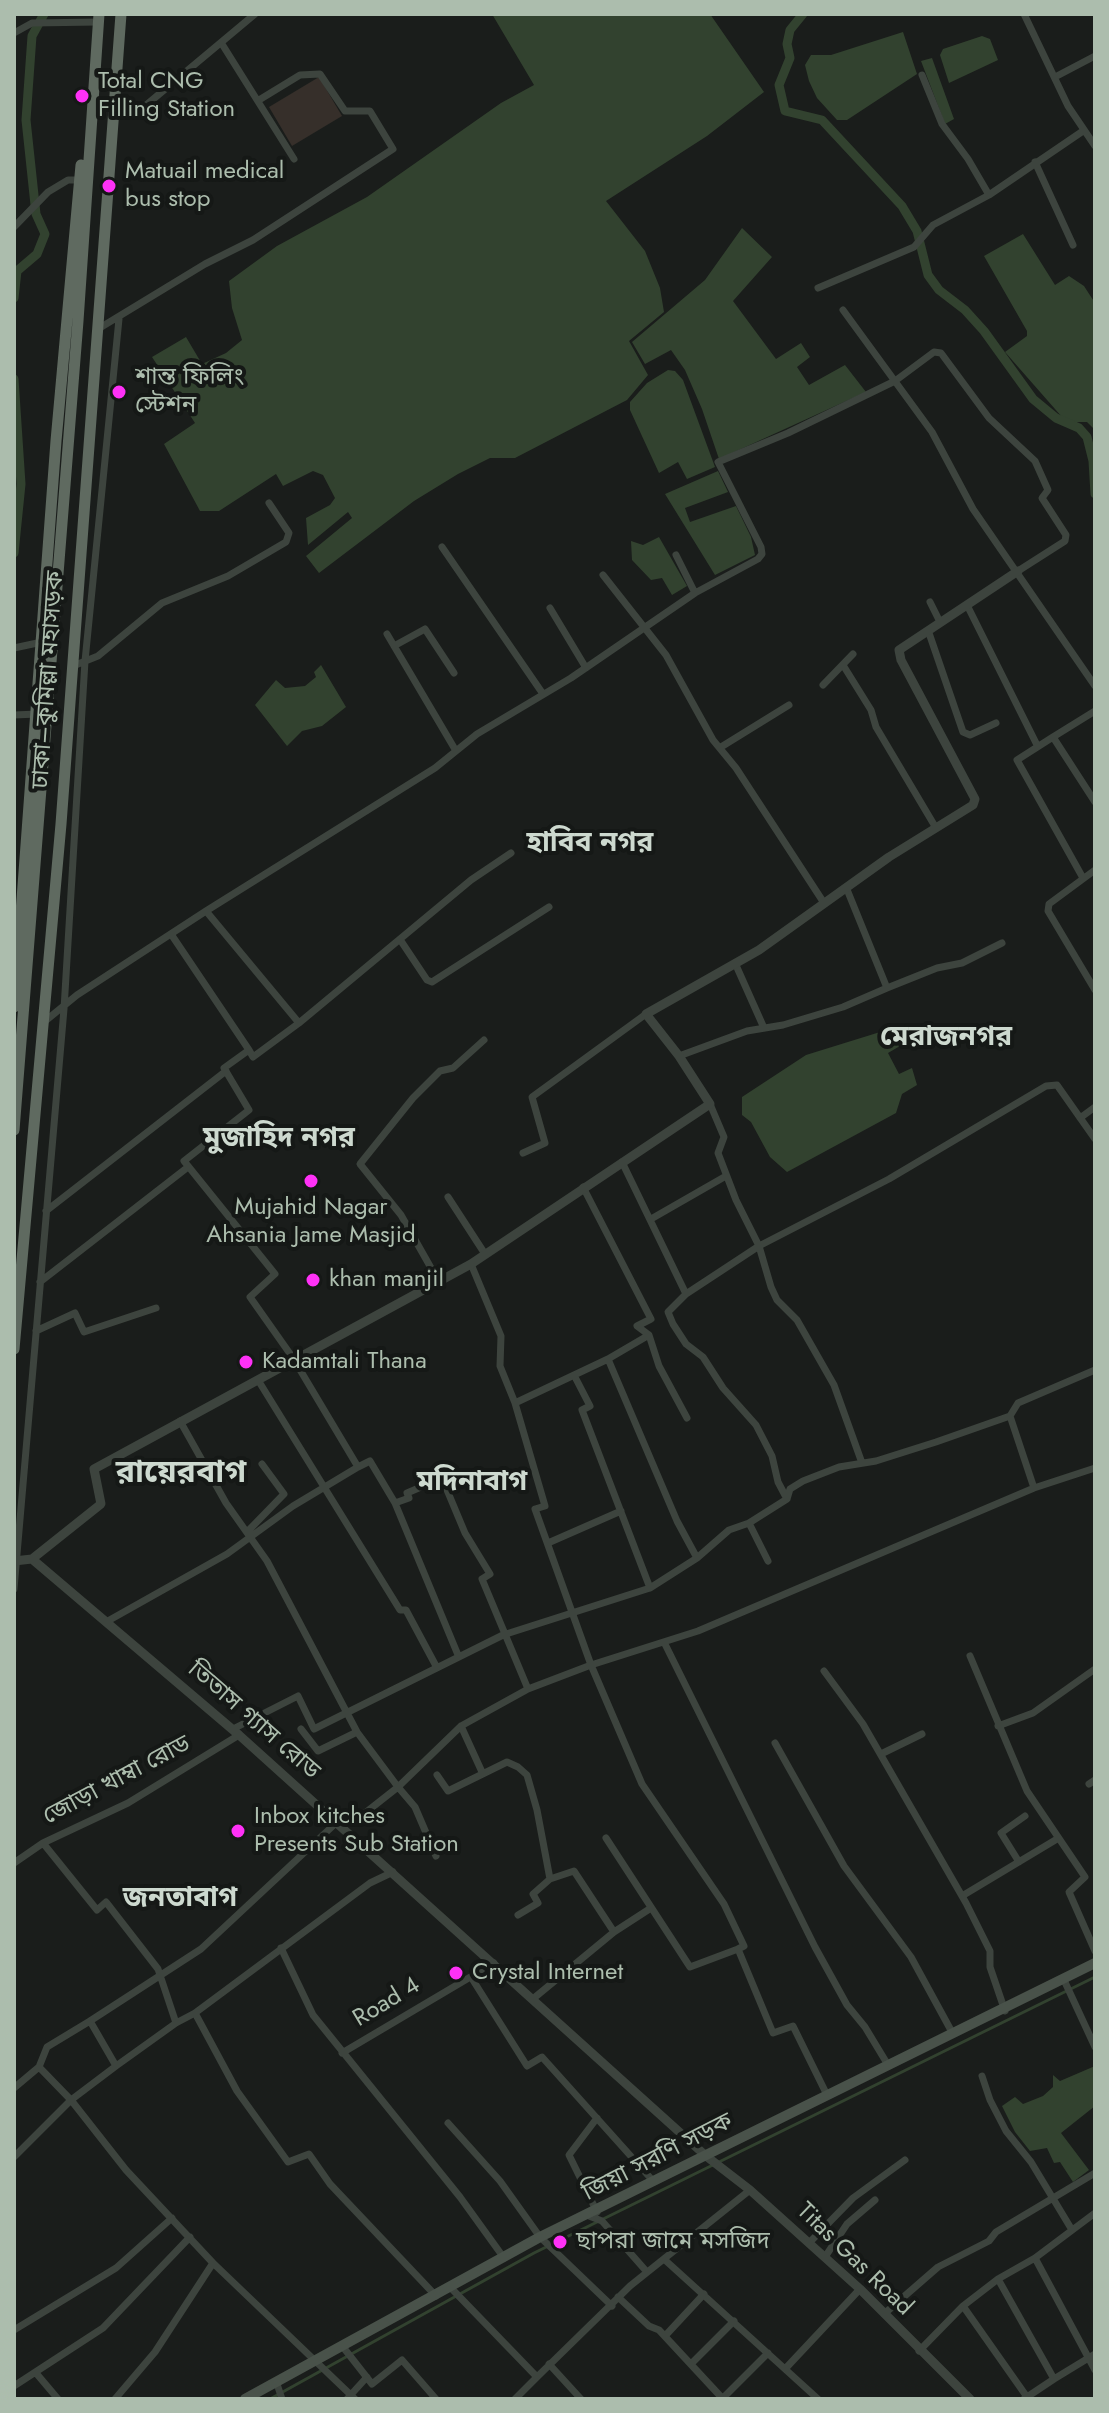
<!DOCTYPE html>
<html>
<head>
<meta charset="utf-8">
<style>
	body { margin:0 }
	#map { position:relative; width:1109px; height:2413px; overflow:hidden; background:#1a1d1b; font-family:Jost,sans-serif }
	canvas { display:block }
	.frame { position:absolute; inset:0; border:16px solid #acbdad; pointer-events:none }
</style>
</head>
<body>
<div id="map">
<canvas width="1109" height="2413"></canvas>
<div class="frame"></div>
</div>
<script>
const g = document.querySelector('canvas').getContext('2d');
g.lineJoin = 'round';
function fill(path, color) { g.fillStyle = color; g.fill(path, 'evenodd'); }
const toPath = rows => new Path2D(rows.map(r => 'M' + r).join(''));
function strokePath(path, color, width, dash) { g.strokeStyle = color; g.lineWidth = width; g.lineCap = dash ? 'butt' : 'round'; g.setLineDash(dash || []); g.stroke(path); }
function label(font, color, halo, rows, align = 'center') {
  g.font = font + ' Jost,"Noto Sans Bengali",sans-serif'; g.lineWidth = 8; g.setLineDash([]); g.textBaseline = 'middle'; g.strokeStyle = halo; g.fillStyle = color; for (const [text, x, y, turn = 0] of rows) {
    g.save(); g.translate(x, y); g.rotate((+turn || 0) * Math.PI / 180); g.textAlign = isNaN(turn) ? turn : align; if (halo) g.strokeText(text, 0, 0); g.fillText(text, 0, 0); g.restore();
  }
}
fill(toPath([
	[319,77,342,116,292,146,269,107]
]), '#362f2a');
fill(toPath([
	[492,14,710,14,764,92,707,136,606,201,645,251,660,288,664,312,629,341,648,375,627,400,515,458,490,458,458,474,414,501,319,573,306,556,352,518,348,512,308,545,306,518,330,505,335,498,323,475,313,471,283,486,276,474,219,511,200,511,164,444,195,423,152,357,186,337,202,364,226,353,242,340,232,308,229,281,277,246,367,197,501,103,534,85],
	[903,32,917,74,847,120,837,120,817,98,809,81,805,65,811,55,831,55],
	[982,36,990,39,998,60,949,83,940,55,943,49],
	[932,58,954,119,945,124,921,61],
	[742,228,772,257,733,301,776,359,801,343,810,357,797,367,809,385,845,365,866,392,719,459,702,409,685,370,671,350,645,364,632,342,705,280],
	[1023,234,1055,285,1069,276,1084,286,1095,303,1095,430,1087,422,1069,422,1062,417,1005,352,1027,336,1027,331,984,256],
	[668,370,675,371,683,380,715,467,687,479,678,462,659,473,630,410,630,402,647,383],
	[718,471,728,492,685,508,690,522,736,506,751,537,755,555,715,575,665,494],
	[659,537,687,586,672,595,662,578,651,580,632,560,631,541,643,545],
	[321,665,346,707,322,726,302,731,287,746,255,705,276,680,285,688,305,686,316,677,314,672],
	[893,1028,900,1046,888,1053,899,1074,912,1068,917,1085,902,1094,896,1113,787,1172,770,1157,751,1122,742,1115,742,1097,806,1055],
	[1095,2066,1095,2106,1061,2133,1089,2170,1073,2182,1060,2162,1054,2163,1047,2148,1030,2151,1015,2132,1002,2106,1015,2097,1023,2104,1043,2096,1053,2087,1053,2075,1060,2081]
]), '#32422f');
strokePath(toPath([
	[270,2399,534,2253,1095,1977]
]), '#32422f', 3);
strokePath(toPath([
	[803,14,790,30,787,44,790,58,779,85,785,111,822,120,902,206,917,231,928,275,939,290,965,310,984,331,1033,399,1056,418,1079,428,1087,437,1093,461,1095,494],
	[14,298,17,271,37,254,45,234,36,214,26,120,32,36,44,14],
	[14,379,21,484,14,553]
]), '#32422f', 9);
strokePath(toPath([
	[1024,14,1068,106,1095,146],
	[14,33,32,23,98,22],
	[222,44,294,159],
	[922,75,942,124,968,159,989,195,1083,131],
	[1055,77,1095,56],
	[115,107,139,111,255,14],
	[1035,162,1073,245],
	[14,227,48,192,68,180,79,180],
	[818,288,914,247,933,225,989,195],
	[843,310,932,432,973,509,1095,686],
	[98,329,205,264,253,240,393,149,370,111,345,111,320,74,300,75,259,100],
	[442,547,543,694],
	[676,555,695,593],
	[603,575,666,655,713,740,736,768,824,903],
	[930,602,940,622],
	[968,607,1037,745],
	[550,608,586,668],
	[929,633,963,732,970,735,996,723],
	[387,634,456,751],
	[394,646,425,629,454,673],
	[14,648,42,642],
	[843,665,871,710,876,727,936,828],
	[73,666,98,656,162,603,228,576,286,542,289,533,269,503],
	[823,685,853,654],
	[14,715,37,714],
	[1053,737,1095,711],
	[721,747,789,705],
	[1095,870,1049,904,1048,911,1095,990],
	[1083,878,1017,760,1053,737,1095,802],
	[846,887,887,988,937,968,962,963,1002,943],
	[206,911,299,1023,253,1057,249,1050,224,1068,249,1110,184,1161,275,1274,250,1297,293,1358,358,1467,370,1461,395,1503,458,1655],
	[171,934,249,1050],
	[401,941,427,980,432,982,549,907],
	[735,963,764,1028],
	[44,1022,77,995,206,911,435,768,477,734,571,678,695,593,758,559,762,554,761,547,718,462,788,433,895,381,934,352,941,353,989,418,1035,461,1048,490,1042,498,1066,535,1065,541,1018,571],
	[299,1023,471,880,511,853],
	[679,1056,747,1031,783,1025,843,1007,887,988],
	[710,1104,724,1137,718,1153,736,1200,759,1246,771,1287,777,1300,797,1320,834,1385,862,1463],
	[1080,1118,1095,1107],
	[523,1153,545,1143,532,1097,646,1014],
	[622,1162,686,1294,759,1246,889,1179,1046,1086,1057,1085,1095,1139],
	[583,1187,651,1319,637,1326,649,1335,659,1366,687,1418],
	[448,1197,485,1254],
	[46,1211,226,1071],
	[651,1219,726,1176],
	[471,1264,501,1336,500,1366,515,1403,608,1359,677,1521,697,1558,650,1588,582,1410,590,1406,574,1375],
	[40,1282,188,1167],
	[439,1282,401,1215,360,1164,413,1098,440,1071,453,1068,484,1040],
	[686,1294,668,1312,673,1324,686,1344,703,1357,723,1388,756,1425,772,1456,778,1482,787,1499],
	[36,1331,75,1313,84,1332,156,1308],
	[608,1359,649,1335],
	[258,1380,400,1610,406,1610,436,1666],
	[1010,1416,1034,1488],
	[180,1421,226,1503,267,1561,357,1732,318,1751,301,1729],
	[395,1503,409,1498,407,1493,442,1478,465,1533,490,1574,482,1579,528,1689,591,1665,535,1509,545,1506,515,1403],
	[749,1523,768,1561],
	[248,1531,284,1494,262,1464],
	[548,1543,621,1511],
	[697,1558,729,1530,749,1523,787,1499,790,1489,803,1481,839,1467,876,1461,936,1442,1010,1416,1018,1403,1095,1370],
	[14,1589,64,1009,85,661,119,319],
	[106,1622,227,1554,293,1506,358,1467],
	[664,1642,815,1947,847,2005,865,2027,888,2065],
	[970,1656,1027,1791,1085,1877,1069,1892,1095,1951],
	[824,1671,863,1724,966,1903,990,1951,990,1967,1005,2011],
	[998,1726,1033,1713,1095,1669],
	[233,1729,298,1696,314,1729,503,1635,650,1588],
	[357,1732,398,1787,365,1813],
	[775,1743,844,1866,911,1957,953,2034],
	[881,1754,922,1734],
	[482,1772,461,1726,528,1689],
	[437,1775,448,1791,507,1762,518,1767,527,1775,537,1810,550,1879,574,1871,614,1932,534,1998],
	[1089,1784,1095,1780],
	[606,1838,690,1967,738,1949],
	[43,1843,97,1910,106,1902,158,1969,176,2023,116,2066],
	[436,1856,415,1807,398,1787,461,1726],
	[1019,1862,1001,1833,1025,1816],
	[14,1863,43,1843,128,1803,239,1735],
	[962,1896,1057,1839],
	[518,1915,538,1903,533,1894,550,1879],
	[614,1932,651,1908],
	[281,1948,313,2015,460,2197,504,2258],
	[471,1977,527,2066,542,2057,654,2182],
	[1064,1980,1095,2047],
	[195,2013,370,1883,393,1872],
	[90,2021,201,1949,337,1822],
	[176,2023,195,2013,237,2091,288,2162,309,2154,330,2184,436,2296],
	[342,2053,494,1963],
	[39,2067,71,2100,126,2170,213,2263,355,2399],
	[982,2076,990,2100,1006,2131,1031,2162,1072,2230],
	[14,2088,39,2067,47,2047,90,2021,116,2066,71,2100,14,2157],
	[827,2095,793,2026,773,2033,738,1949,744,1946,724,1904,642,1784,591,1665,698,1631,1034,1488,1095,1468],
	[448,2123,500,2181,540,2237,612,2306],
	[597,2212,569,2155,597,2118],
	[589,2216,602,2221,647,2272],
	[809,2243,853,2198,905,2160],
	[825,2257,847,2224,875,2200],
	[1035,2258,1095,2370],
	[665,2260,818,2399],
	[998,2279,1035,2258,1095,2213],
	[451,2288,537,2377,630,2286,750,2190],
	[618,2297,649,2326,659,2330,723,2399],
	[963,2306,1027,2397],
	[884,2314,938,2267,989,2241,996,2232,1095,2173],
	[14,2330,116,2268,172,2218],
	[665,2336,704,2294],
	[343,2347,372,2384,402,2360,436,2399],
	[919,2351,963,2306,998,2279,1054,2379,1024,2399],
	[549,2364,581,2399],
	[691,2364,734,2321],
	[785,2369,860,2289],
	[36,2373,58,2399],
	[1054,2379,1095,2354],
	[277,2384,282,2399],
	[14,2386,103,2328,190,2237],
	[723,2398,768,2353],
	[115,2399,155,2352,213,2263],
	[347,2399,367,2377],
	[515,2399,537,2377]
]), '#3d443e', 7);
strokePath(toPath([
	[32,1559,101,1504,94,1469,471,1264,710,1104,679,1056,646,1014,759,950,889,857,973,805,975,799,901,660,899,650,1018,571],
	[14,1561,32,1559,239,1735,706,2156,750,2190,860,2289,970,2399]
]), '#3d443e', 9);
strokePath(toPath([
	[245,2399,540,2237,1095,1963]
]), '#49524a', 10);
strokePath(toPath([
	[14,1007,56,441,81,165],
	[14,1130,78,321,99,14],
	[14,1349,61,824,121,14]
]), '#5f6a60', 11);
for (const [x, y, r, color] of [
	[82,96,8,"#fe31f6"],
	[109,186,8,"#fe31f6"],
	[119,392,8,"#fe31f6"],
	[311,1181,8,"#fe31f6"],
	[313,1280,8,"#fe31f6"],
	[246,1362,8,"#fe31f6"],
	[238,1831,8,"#fe31f6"],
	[456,1973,8,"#fe31f6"],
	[560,2242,8,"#fe31f6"]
]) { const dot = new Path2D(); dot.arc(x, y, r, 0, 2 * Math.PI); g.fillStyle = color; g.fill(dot); strokePath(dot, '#151816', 3); }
label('24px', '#acbdad', '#151816', [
	["Total CNG",98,82],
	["Filling Station",98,110],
	["Matuail medical",125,172],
	["bus stop",125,200],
	["শান্ত ফিলিং",135,378],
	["স্টেশন",135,406],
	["Mujahid Nagar",311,1208,"center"],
	["Ahsania Jame Masjid",311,1236,"center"],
	["khan manjil",329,1280],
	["Kadamtali Thana",262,1362],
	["Inbox kitches",254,1817],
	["Presents Sub Station",254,1845],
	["Crystal Internet",472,1973],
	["ছাপরা জামে মসজিদ",576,2242]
], 'left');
label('24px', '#acbdad', '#151816', [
	["ঢাকা–কুমিল্লা মহাসড়ক",49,680,-86],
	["তিতাস গ্যাস রোড",253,1721,41],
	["জোড়া খাম্বা রোড",117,1781,-28],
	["Road 4",387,2003,-31],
	["জিয়া সরণি সড়ক",658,2158,-27],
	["Titas Gas Road",854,2260,44]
]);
label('bold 28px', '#cdd9cf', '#151816', [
	["হাবিব নগর",590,844],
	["মেরাজনগর",946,1038],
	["মুজাহিদ নগর",279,1139],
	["মদিনাবাগ",472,1483],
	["জনতাবাগ",180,1899]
]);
label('bold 32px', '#cdd9cf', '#151816', [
	["রায়েরবাগ",181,1474]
]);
</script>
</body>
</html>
